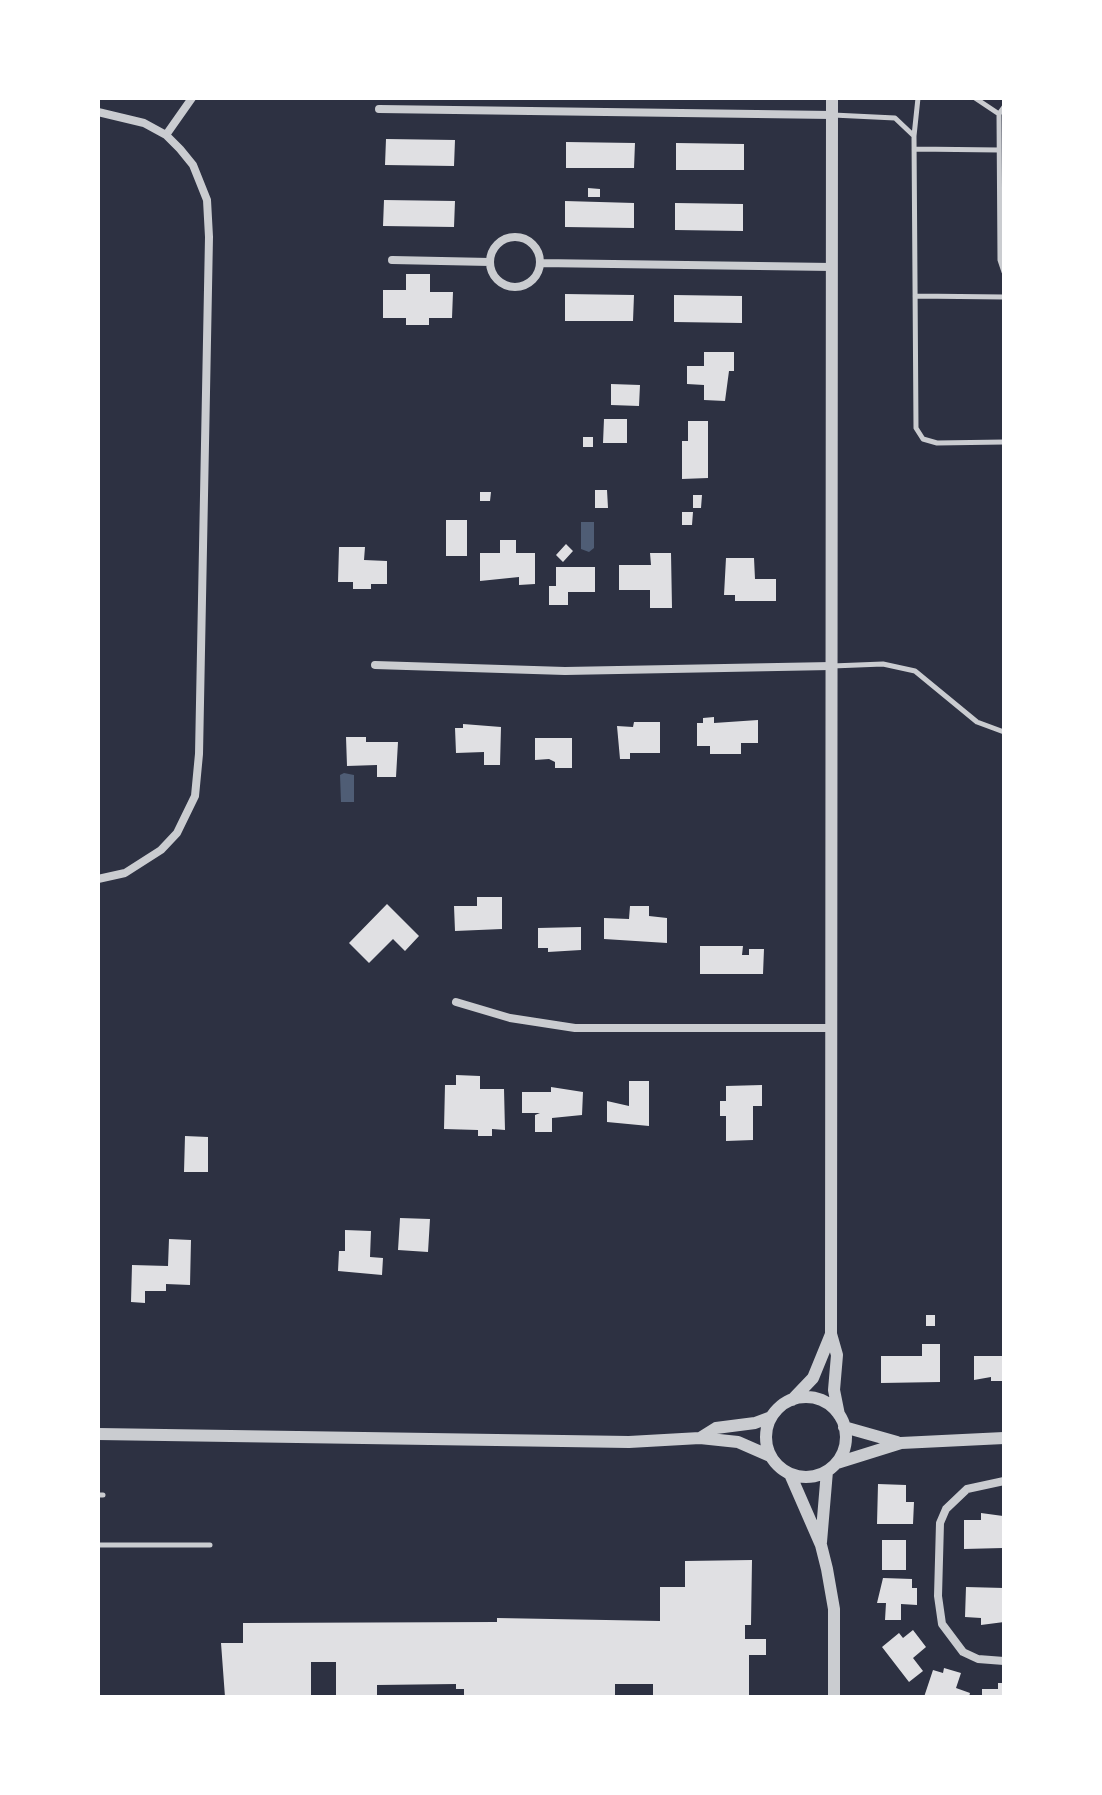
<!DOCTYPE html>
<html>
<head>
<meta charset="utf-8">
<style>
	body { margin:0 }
	#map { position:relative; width:1102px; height:1795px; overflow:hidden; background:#2d3142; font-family:Arial,sans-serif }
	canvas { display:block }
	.frame { position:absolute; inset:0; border:100px solid #fff; pointer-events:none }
</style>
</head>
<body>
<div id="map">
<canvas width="1102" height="1795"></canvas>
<div class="frame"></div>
</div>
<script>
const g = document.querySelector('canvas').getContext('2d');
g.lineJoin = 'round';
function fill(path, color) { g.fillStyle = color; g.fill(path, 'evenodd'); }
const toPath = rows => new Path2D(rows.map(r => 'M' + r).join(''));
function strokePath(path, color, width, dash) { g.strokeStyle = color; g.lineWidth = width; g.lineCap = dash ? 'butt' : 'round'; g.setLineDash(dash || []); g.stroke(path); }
fill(toPath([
	[581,522,594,522,594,548,589,552,581,549],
	[344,773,354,775,354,802,341,802,340,775]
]), '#4f5d75');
fill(toPath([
	[386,139,455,140,454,166,385,165],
	[566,142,635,143,634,168,566,168],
	[676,143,744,144,744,170,676,170],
	[588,188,600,189,600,197,588,197],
	[384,200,455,201,454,227,383,226],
	[565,201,634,203,634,228,565,227],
	[675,203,743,204,743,231,675,230],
	[406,274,430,274,430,292,453,292,452,318,429,318,429,325,406,325,406,318,383,318,383,290,406,290],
	[565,294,634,295,633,321,565,321],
	[674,295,742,296,742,323,674,322],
	[704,352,734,352,734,371,729,371,725,401,704,400,704,385,687,384,687,366,704,366],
	[611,384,640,385,639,406,611,405],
	[604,419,627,419,627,443,603,443],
	[688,421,708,421,708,478,682,479,682,441,688,441],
	[583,437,593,437,593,447,583,447],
	[595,490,607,490,608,508,595,508],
	[480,492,491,492,490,501,480,501],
	[693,495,702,495,701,508,693,508],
	[682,512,693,512,692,525,682,525],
	[446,520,467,520,467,556,446,556],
	[500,540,516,540,516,553,535,553,535,584,519,585,519,577,480,581,480,553,500,553],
	[566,544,573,551,563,562,556,555],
	[339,547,365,547,364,560,387,561,387,584,371,584,371,589,353,589,353,582,338,582],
	[650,553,671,553,672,608,650,608,650,590,619,590,619,565,651,565],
	[726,558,754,558,755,579,776,579,776,601,735,601,735,595,724,595],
	[556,567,595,567,595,592,568,592,568,605,549,605,549,586,556,586],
	[714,717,714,723,758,720,758,743,741,743,741,754,710,754,710,746,697,746,697,723,703,723,703,718],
	[634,722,660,722,660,753,630,753,630,759,620,759,617,726,633,727],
	[463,724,501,727,500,765,484,765,484,752,456,753,455,728,463,728],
	[346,737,366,737,366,742,398,742,396,777,377,777,377,765,347,766],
	[535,738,572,738,572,768,555,768,555,762,549,759,535,760],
	[477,897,502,897,502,929,455,931,454,906,477,906],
	[387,904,419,936,405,951,393,939,369,963,349,943],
	[630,906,649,906,649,916,667,918,667,943,604,939,604,918,629,919],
	[581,927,581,950,548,952,548,948,538,948,538,928],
	[700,946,743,946,742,955,749,955,749,949,764,949,763,974,700,974],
	[456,1075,480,1076,480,1089,504,1089,505,1130,492,1129,492,1136,478,1136,478,1130,444,1129,445,1085,456,1085],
	[629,1081,649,1081,649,1126,607,1122,607,1101,629,1106],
	[762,1085,762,1106,753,1106,753,1140,726,1141,726,1116,720,1116,720,1101,726,1101,726,1086],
	[551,1087,583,1092,582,1115,552,1118,552,1132,535,1132,535,1115,540,1113,522,1113,522,1092,551,1092],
	[185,1136,208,1137,208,1172,184,1172],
	[400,1218,430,1219,428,1252,398,1250],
	[345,1230,371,1231,370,1257,383,1258,382,1275,338,1271,339,1251,345,1251],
	[169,1239,191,1240,190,1285,166,1284,166,1291,145,1291,145,1303,131,1302,132,1265,168,1266],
	[926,1315,935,1315,935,1326,926,1326],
	[922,1344,940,1344,940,1382,881,1383,881,1356,922,1356],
	[974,1356,1004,1356,1004,1381,991,1381,991,1377,974,1380],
	[878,1484,906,1485,906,1502,914,1502,913,1524,877,1524],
	[981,1513,1003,1516,1003,1548,964,1549,964,1520,981,1520],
	[882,1540,906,1540,906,1570,882,1570],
	[752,1560,751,1625,745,1625,745,1639,766,1639,766,1655,749,1655,749,1697,653,1697,653,1684,615,1684,615,1697,464,1697,464,1689,456,1689,456,1684,377,1685,377,1697,336,1697,336,1662,311,1662,311,1697,225,1697,221,1643,243,1643,243,1623,497,1622,497,1618,660,1621,660,1587,685,1587,685,1561],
	[883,1578,912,1579,912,1588,917,1588,917,1605,901,1604,901,1620,885,1620,886,1603,877,1603],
	[966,1587,1004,1588,1004,1622,981,1625,981,1618,965,1617],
	[913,1630,926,1647,913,1658,923,1671,909,1682,882,1647,899,1633,903,1638],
	[944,1668,961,1673,956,1688,970,1693,969,1697,924,1697,933,1670,943,1673],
	[998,1683,1004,1683,1004,1697,982,1697,982,1689,998,1689]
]), '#e0e0e3');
strokePath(toPath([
	[975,98,999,114,1000,260,1004,272],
	[999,114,1004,107],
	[833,115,895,118,914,136,916,428,923,439,937,443,1004,442],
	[914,136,918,98],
	[914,149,999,150],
	[915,296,1004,297],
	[832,666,883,664,915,671,977,722,1004,732],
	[98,1495,103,1495],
	[98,1545,210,1545]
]), '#caccd0', 5);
strokePath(toPath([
	[379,109,832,115],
	[98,112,144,123,166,135,180,149,193,165,207,200,209,237,199,754,195,796,177,833,161,850,125,873,98,879],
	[166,135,192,98],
	'490 262a25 25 0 1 1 50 0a25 25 0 1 1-50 0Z',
	[392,260,490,262],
	[540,263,832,267],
	[375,665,565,671,831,666],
	[456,1002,510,1018,575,1028,831,1028],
	[1004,1481,967,1489,946,1509,940,1523,938,1596,942,1624,963,1652,978,1659,1004,1661]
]), '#caccd0', 8);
strokePath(toPath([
	[832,98,831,1334,837,1355,834,1390,839,1415],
	'766 1437a40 40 0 1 1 80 0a40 40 0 1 1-80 0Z',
	[792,1400,813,1378,831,1334],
	[844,1427,897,1442],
	[98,1434,629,1442,700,1438,738,1442,770,1456],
	[700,1438,716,1428,755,1423,771,1417],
	[837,1463,901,1443,1004,1438],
	[790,1474,821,1545,827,1569,834,1609,834,1697],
	[821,1542,827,1471]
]), '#caccd0', 12);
</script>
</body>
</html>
